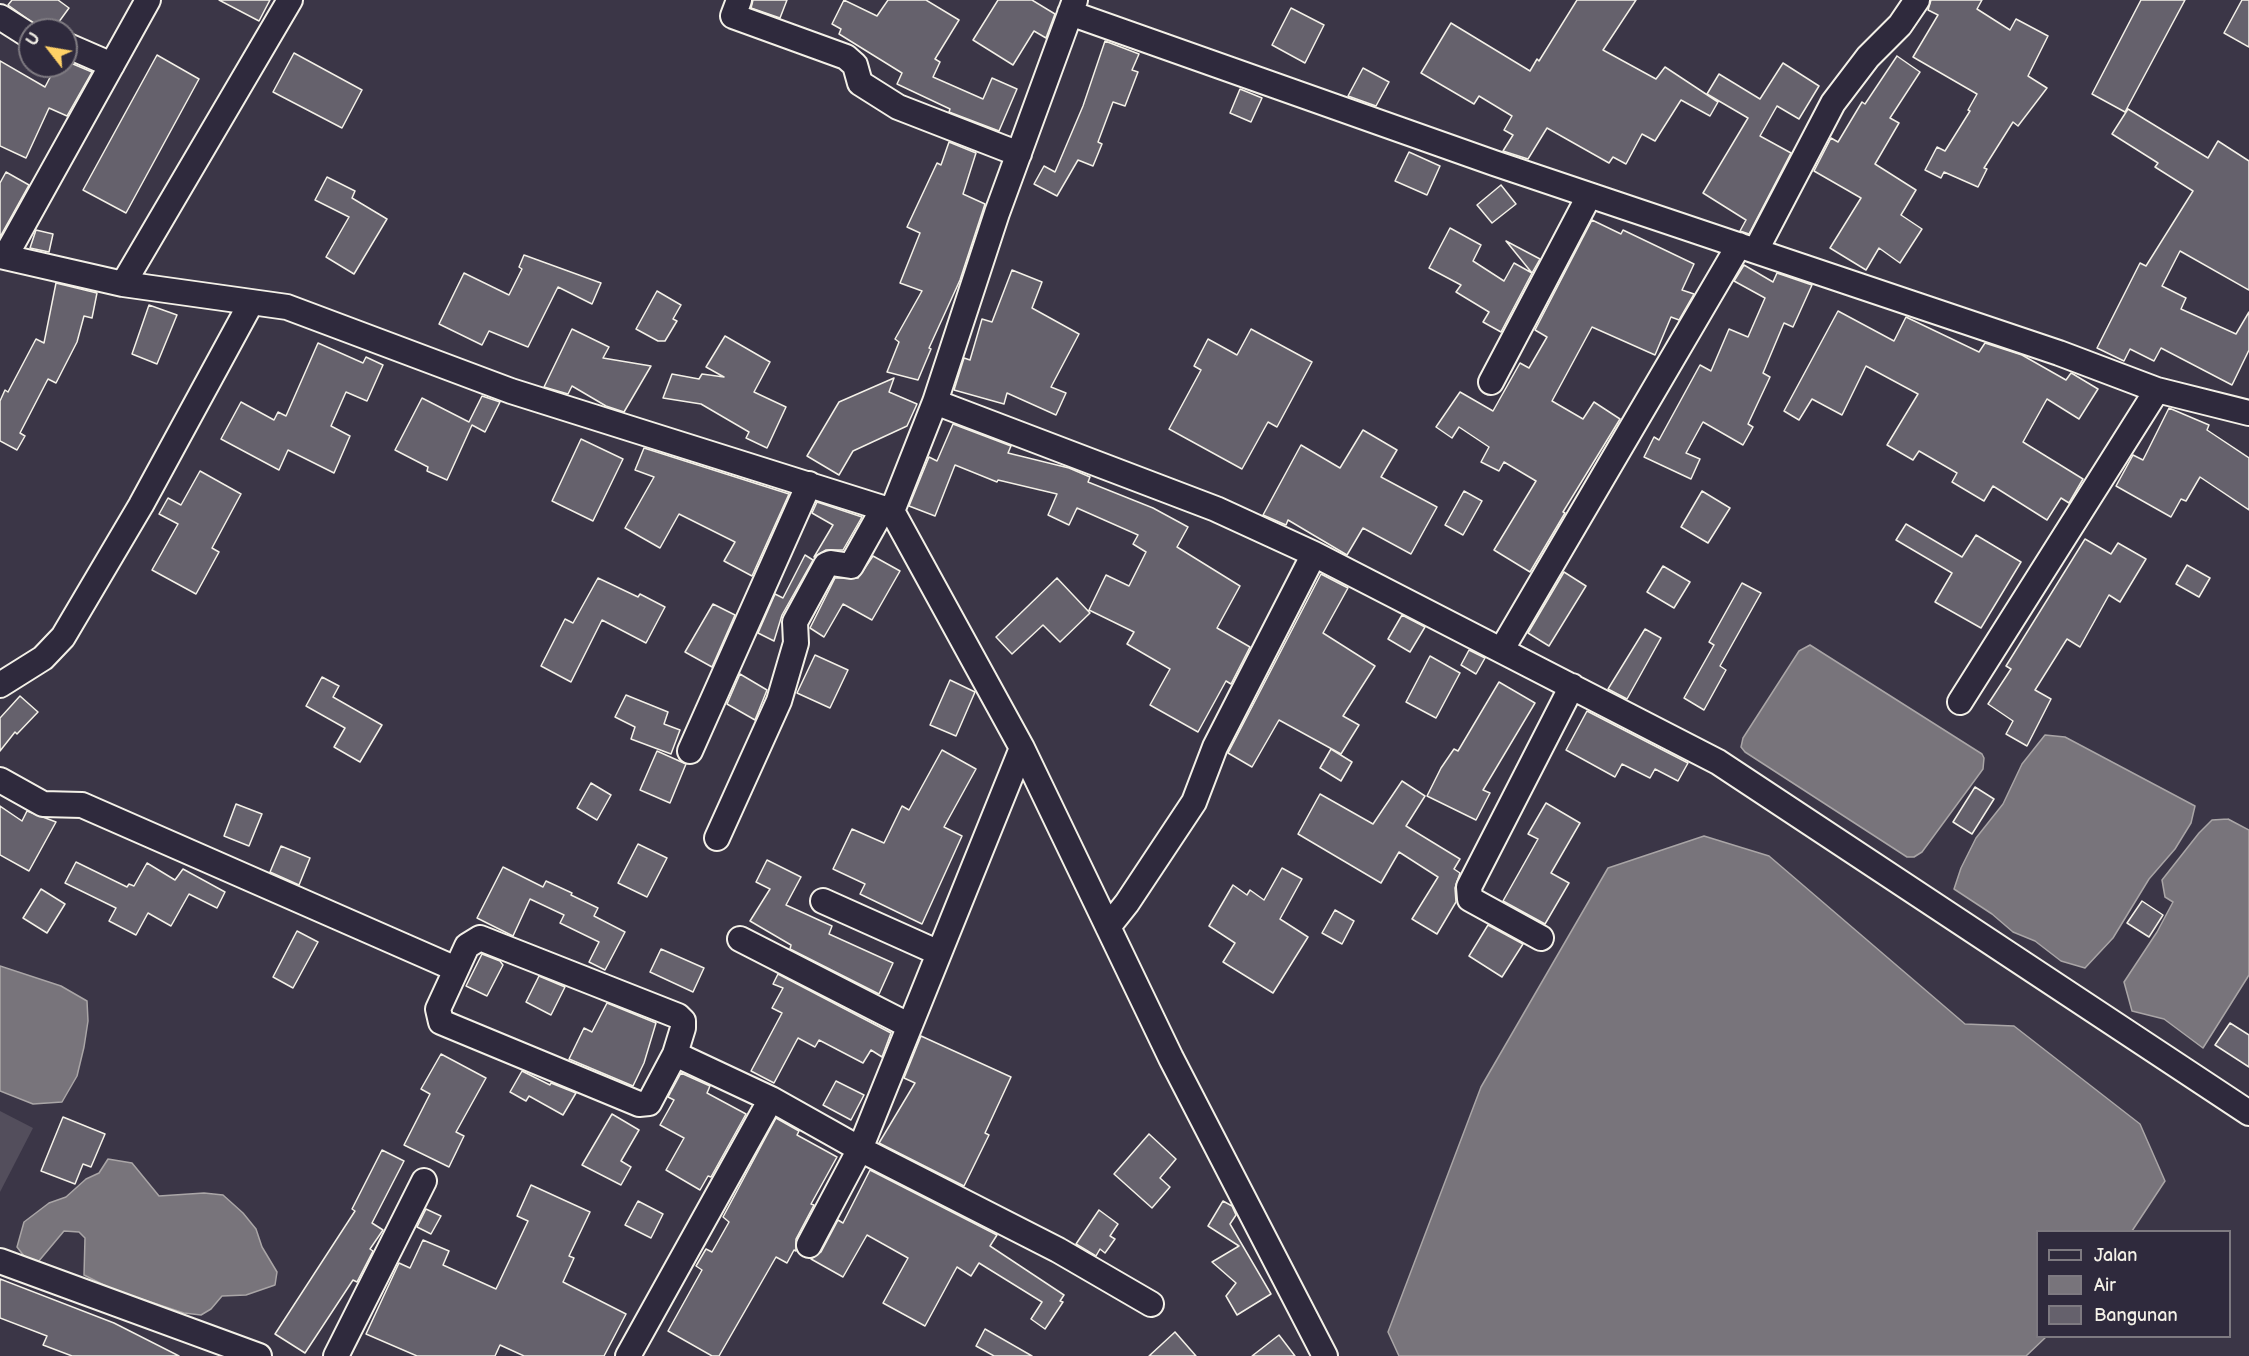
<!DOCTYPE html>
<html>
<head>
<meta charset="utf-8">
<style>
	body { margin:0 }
	#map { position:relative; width:2249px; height:1356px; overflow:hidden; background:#3b3647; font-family:"Balsamiq Sans",sans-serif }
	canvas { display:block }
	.legend { position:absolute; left:2036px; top:1230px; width:195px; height:108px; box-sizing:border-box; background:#2f2a3d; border:2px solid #7e7a81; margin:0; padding:8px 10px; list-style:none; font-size:18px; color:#f4f1e8 }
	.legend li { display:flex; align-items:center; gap:12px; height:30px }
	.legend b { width:30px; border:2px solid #7e7a81 }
	.north { position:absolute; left:18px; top:18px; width:60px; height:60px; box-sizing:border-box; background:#2f2a3d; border:2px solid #7e7a81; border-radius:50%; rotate:301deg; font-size:16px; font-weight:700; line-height:24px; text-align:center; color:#f4f1e8 }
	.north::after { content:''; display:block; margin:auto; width:21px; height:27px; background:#ffd166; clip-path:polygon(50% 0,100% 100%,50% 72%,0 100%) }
</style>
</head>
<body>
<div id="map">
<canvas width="2249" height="1356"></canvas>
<ul class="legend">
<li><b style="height:8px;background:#2f2a3d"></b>Jalan</li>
<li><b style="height:16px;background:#78747b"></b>Air</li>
<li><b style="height:16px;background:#65616c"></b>Bangunan</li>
</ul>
<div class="north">U</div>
</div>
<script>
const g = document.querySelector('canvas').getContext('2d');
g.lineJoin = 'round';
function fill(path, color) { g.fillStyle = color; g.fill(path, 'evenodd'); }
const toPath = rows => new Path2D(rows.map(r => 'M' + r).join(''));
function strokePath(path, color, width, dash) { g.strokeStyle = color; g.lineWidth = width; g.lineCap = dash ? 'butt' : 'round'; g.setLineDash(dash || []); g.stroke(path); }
fill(toPath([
	[0,1111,33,1128,0,1192]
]), '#534e5c');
const water = toPath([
	[1810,645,1982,754,1984,758,1983,769,1922,852,1914,857,1907,857,1745,752,1741,747,1743,738,1799,651,1810,645],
	[2045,735,2065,737,2195,806,2191,823,2175,849,2149,879,2113,938,2085,968,2061,961,2035,941,2013,932,1992,914,1954,889,1961,868,1976,838,2003,804,2022,764,2045,735],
	[2228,819,2249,830,2249,975,2203,1048,2164,1019,2132,1011,2124,982,2157,932,2173,902,2165,897,2162,880,2199,833,2212,820,2228,819],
	[1704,836,1769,856,1965,1024,2014,1026,2140,1124,2165,1181,2132,1231,2038,1232,2038,1336,2046,1337,2026,1356,1399,1356,1388,1332,1481,1087,1608,868,1704,836],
	[0,966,61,986,87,1001,88,1021,84,1047,77,1076,62,1102,33,1104,0,1091,0,966],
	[108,1159,132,1163,159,1196,204,1193,223,1195,243,1213,256,1229,262,1247,277,1272,275,1285,246,1295,222,1296,211,1309,201,1315,184,1313,114,1290,84,1275,85,1238,79,1232,64,1231,38,1262,24,1256,17,1247,24,1222,49,1203,66,1197,86,1179,99,1173,108,1159]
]);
fill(water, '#78747b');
strokePath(water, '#aaa6a7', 1.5);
const building = toPath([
	[12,0,58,0,69,8,53,30,43,30,8,5,12,0],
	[219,0,270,0,259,21,219,0],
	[753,0,787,0,780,18,751,8,753,0],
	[844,0,877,16,888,0,926,0,959,20,935,59,940,62,933,77,983,99,992,78,1017,89,999,131,949,112,950,109,897,84,902,73,839,34,841,29,832,24,844,0],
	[998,0,1032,0,1055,14,1046,38,1034,31,1013,65,973,40,998,0],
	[1577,0,1636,0,1603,50,1656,79,1665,67,1718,102,1710,116,1681,100,1655,141,1642,134,1626,164,1613,157,1609,163,1547,128,1528,159,1503,151,1513,135,1504,130,1512,116,1479,96,1474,104,1421,73,1451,23,1530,71,1537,59,1539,61,1577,0],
	[1931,0,1982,0,1977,9,2010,30,2016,19,2048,36,2028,76,2047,88,2018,126,2013,122,1984,168,1987,169,1978,187,1944,172,1941,178,1925,170,1937,147,1945,151,1970,111,1968,110,1977,94,1913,57,1938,15,1928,10,1931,0],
	[2141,0,2185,0,2125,112,2092,94,2141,0],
	[2242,0,2249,0,2249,47,2224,33,2242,0],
	[1291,8,1324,25,1305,63,1272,45,1291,8],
	[1105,41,1139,54,1132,70,1138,72,1125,106,1113,102,1098,142,1102,144,1093,166,1078,160,1057,196,1034,184,1044,166,1055,172,1083,106,1105,41],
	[294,53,362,90,342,128,273,92,294,53],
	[157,55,199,79,126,213,83,190,157,55],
	[1897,56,1920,72,1890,118,1899,123,1875,164,1916,190,1901,215,1922,229,1900,263,1879,248,1866,270,1830,248,1861,198,1814,171,1831,138,1838,142,1862,102,1865,104,1897,56],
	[0,61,45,87,56,66,66,66,66,61,92,72,67,116,49,108,26,158,0,146,0,61],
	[1783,63,1819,86,1799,119,1777,106,1760,136,1791,153,1749,234,1740,231,1746,220,1703,193,1748,118,1707,94,1719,74,1760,99,1783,63],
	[1363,68,1389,82,1376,106,1348,96,1363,68],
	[1240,89,1262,98,1251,122,1230,113,1240,89],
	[2128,109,2208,158,2218,141,2249,161,2249,290,2180,251,2162,286,2186,298,2181,309,2236,334,2249,312,2249,350,2232,385,2161,348,2154,361,2130,349,2124,361,2097,348,2140,263,2146,266,2193,191,2155,167,2158,163,2112,134,2128,109],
	[949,142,976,153,963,194,985,204,960,280,929,348,931,349,918,380,887,372,899,342,895,339,922,291,900,283,920,233,907,227,937,163,941,165,949,142],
	[1409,152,1440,166,1427,195,1395,181,1409,152],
	[6,172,29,185,0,237,0,183,6,172],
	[327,177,355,191,352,198,387,219,354,274,326,257,349,217,315,200,327,177],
	[1501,185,1516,204,1492,223,1477,205,1501,185],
	[1592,220,1621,234,1623,230,1694,264,1682,290,1694,294,1679,320,1671,317,1655,355,1592,327,1552,401,1583,419,1594,402,1620,419,1563,512,1565,513,1530,572,1494,550,1536,481,1504,462,1499,471,1481,462,1489,447,1459,427,1452,438,1436,427,1460,392,1493,411,1520,363,1529,368,1547,337,1535,330,1592,220],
	[1450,228,1481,245,1473,261,1504,281,1514,263,1532,273,1501,332,1483,322,1489,312,1456,292,1461,285,1429,268,1450,228],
	[36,230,53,234,49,252,30,248,36,230],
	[1506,241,1540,259,1532,273,1506,241],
	[524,255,601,283,592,304,558,287,528,347,489,331,482,345,439,324,464,273,509,295,522,269,519,267,524,255],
	[1744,265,1773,282,1777,273,1812,285,1793,327,1784,323,1763,373,1770,377,1748,424,1753,427,1743,445,1703,422,1686,453,1700,459,1691,479,1644,457,1654,437,1659,440,1700,365,1711,371,1729,329,1748,337,1765,298,1734,281,1744,265],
	[1012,270,1042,282,1032,308,1079,334,1051,387,1066,393,1056,415,1007,393,1004,404,954,390,964,358,970,360,982,319,992,322,1012,270],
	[56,283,97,293,92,318,84,316,77,342,56,383,48,379,20,433,25,436,17,450,0,441,0,401,5,390,8,392,36,339,44,343,56,283],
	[657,291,681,305,673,319,677,321,665,341,658,341,636,329,657,291],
	[149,305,177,315,157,364,132,354,149,305],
	[1838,311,1894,341,1906,317,1979,352,1985,343,2022,355,2066,380,2071,373,2073,374,2098,389,2079,419,2047,399,2023,442,2083,479,2069,503,2061,498,2047,520,1993,486,1984,501,1952,482,1957,473,1919,451,1913,460,1887,445,1918,394,1866,366,1842,415,1812,399,1799,420,1784,411,1838,311],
	[572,329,609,347,603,358,651,366,624,412,606,406,572,386,568,394,544,387,572,329],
	[1251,329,1312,362,1277,427,1268,422,1242,469,1169,429,1201,370,1194,366,1208,339,1237,355,1251,329],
	[725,336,770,362,754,392,786,407,767,448,746,438,749,432,701,404,663,398,672,374,699,379,702,374,724,377,706,367,725,336],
	[318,343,363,363,366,357,383,365,367,401,346,392,331,426,350,436,334,473,288,450,279,470,221,439,241,402,274,420,278,412,286,416,318,343],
	[894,378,889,392,917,404,907,426,853,451,839,475,807,456,839,402,894,378],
	[482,396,500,402,485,432,472,425,447,480,427,471,428,467,395,450,422,398,469,422,482,396],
	[2169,408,2209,425,2207,430,2249,458,2249,510,2200,477,2186,501,2181,499,2171,517,2116,486,2133,455,2143,460,2169,408],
	[953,424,1011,446,1008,453,1069,468,1090,477,1088,482,1153,508,1188,527,1177,547,1240,586,1217,628,1250,647,1231,684,1226,681,1198,732,1150,705,1170,669,1127,644,1134,632,1089,610,1106,575,1129,586,1146,552,1133,544,1138,535,1077,508,1069,525,1048,515,1057,494,998,480,997,482,955,465,935,516,909,506,929,457,937,461,953,424],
	[1363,430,1397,450,1381,477,1437,507,1411,554,1363,528,1347,555,1288,520,1286,525,1263,515,1301,445,1340,468,1363,430],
	[581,439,623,459,593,521,552,501,581,439],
	[644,448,789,494,752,576,724,561,735,542,679,514,660,548,625,528,654,477,635,470,644,448],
	[200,471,241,494,212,548,219,552,196,594,152,570,178,524,159,514,168,498,181,505,200,471],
	[1464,491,1482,501,1463,535,1445,525,1464,491],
	[1702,491,1730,508,1708,543,1681,527,1702,491],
	[817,502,862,517,843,550,826,550,814,557,833,525,812,513,817,502],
	[1906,524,1962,557,1976,535,2021,562,1981,628,1935,602,1952,573,1896,540,1906,524],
	[2085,539,2111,554,2118,543,2146,559,2120,602,2109,595,2080,647,2067,639,2035,690,2051,699,2027,746,2006,734,2013,721,1988,704,2011,669,2006,666,2085,539],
	[805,555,813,560,782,615,774,641,758,633,775,594,783,598,805,555],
	[873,556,900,571,872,620,843,604,824,637,810,628,835,578,858,578,873,556],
	[2187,565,2210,578,2199,597,2176,584,2187,565],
	[1663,566,1690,582,1674,608,1647,592,1663,566],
	[1564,572,1586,586,1549,646,1528,633,1564,572],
	[1321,574,1348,588,1323,633,1375,666,1343,716,1359,725,1341,754,1279,720,1252,767,1228,753,1321,574],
	[598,578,638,597,640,594,665,607,646,643,602,620,571,682,541,666,565,619,573,623,598,578],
	[1057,578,1090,613,1060,642,1043,625,1012,654,996,637,1057,578],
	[1742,583,1761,593,1720,666,1726,670,1704,710,1684,698,1714,645,1709,642,1742,583],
	[713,604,735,615,712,667,685,652,713,604],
	[1402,615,1425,627,1410,652,1388,639,1402,615],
	[1645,629,1661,638,1627,699,1608,689,1645,629],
	[1469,650,1485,658,1476,674,1461,665,1469,650],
	[815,655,848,670,830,708,797,693,815,655],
	[1430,656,1460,673,1436,718,1406,702,1430,656],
	[740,674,767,690,755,720,727,704,740,674],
	[322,677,339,686,333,697,382,725,360,762,334,747,345,728,306,706,322,677],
	[950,680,975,692,956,736,930,725,950,680],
	[1499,682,1535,703,1483,790,1490,793,1476,820,1427,796,1441,768,1454,749,1458,751,1499,682],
	[626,695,668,712,664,724,680,730,671,754,631,739,635,727,615,717,626,695],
	[20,696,38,712,17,734,15,732,0,751,0,718,20,696],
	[1587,711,1688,763,1678,781,1655,769,1650,778,1622,764,1615,777,1566,750,1587,711],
	[1331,749,1352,762,1341,781,1320,768,1331,749],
	[942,750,976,769,944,827,962,836,922,924,860,894,865,884,833,869,852,829,884,843,902,806,909,810,942,750],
	[657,751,686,764,670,803,640,790,657,751],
	[1402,781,1425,796,1406,826,1460,859,1454,869,1460,873,1455,888,1456,902,1437,934,1412,919,1438,877,1399,852,1381,883,1298,834,1320,794,1373,824,1402,781],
	[591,783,611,795,597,820,577,808,591,783],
	[1975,787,1994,799,1972,834,1953,822,1975,787],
	[1546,803,1580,823,1551,873,1569,883,1545,924,1503,901,1538,839,1528,834,1546,803],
	[236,804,262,814,249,846,224,836,236,804],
	[0,806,22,821,27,811,56,822,29,871,0,855,0,806],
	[638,844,667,858,647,897,618,883,638,844],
	[281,846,310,858,299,885,270,872,281,846],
	[767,860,801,877,786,905,832,926,829,934,893,963,879,994,790,949,791,945,750,921,770,889,756,882,767,860],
	[76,862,127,887,129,884,134,886,147,863,175,880,183,869,225,892,217,908,189,894,171,926,148,913,136,935,109,921,116,908,65,883,76,862],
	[503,867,543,887,546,881,572,893,571,895,598,908,594,916,625,932,605,970,589,962,599,942,560,923,564,915,530,899,513,936,477,918,503,867],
	[1282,868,1302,879,1280,919,1308,937,1273,993,1223,962,1235,943,1209,926,1233,885,1247,895,1250,890,1264,900,1282,868],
	[41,889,65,904,47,933,23,918,41,889],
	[2142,901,2163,915,2149,937,2127,923,2142,901],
	[1335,910,1354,921,1342,944,1322,933,1335,910],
	[1488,925,1523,944,1502,977,1469,956,1488,925],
	[297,931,318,942,293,988,273,977,297,931],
	[661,949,704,968,693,992,650,972,661,949],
	[482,954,500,961,503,965,487,996,466,986,482,954],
	[778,974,891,1033,882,1057,871,1050,863,1063,819,1040,815,1047,798,1038,774,1083,751,1071,782,1013,772,1008,783,988,773,984,778,974],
	[539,976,565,987,551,1015,526,1002,539,976],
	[607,1003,656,1023,644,1063,633,1086,569,1059,584,1028,592,1032,607,1003],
	[2230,1023,2249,1035,2249,1067,2215,1045,2230,1023],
	[921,1036,1011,1077,985,1133,989,1135,964,1186,879,1143,915,1083,904,1078,921,1036],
	[441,1054,486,1078,456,1132,464,1136,449,1167,404,1145,430,1094,421,1089,441,1054],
	[522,1071,550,1085,551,1083,576,1093,563,1115,529,1096,526,1101,510,1092,522,1071],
	[681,1073,710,1086,707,1093,746,1114,711,1177,708,1176,700,1190,666,1170,684,1138,660,1125,674,1100,668,1097,681,1073],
	[836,1081,864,1095,851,1120,823,1105,836,1081],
	[612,1114,639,1130,621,1161,631,1167,621,1185,582,1165,612,1114],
	[63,1117,105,1134,91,1167,83,1164,75,1184,41,1171,63,1117],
	[776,1118,799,1131,797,1135,837,1157,811,1204,814,1205,796,1239,796,1251,794,1250,787,1263,776,1257,719,1356,712,1356,668,1331,702,1270,696,1266,706,1249,712,1252,729,1222,723,1217,776,1118],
	[1149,1134,1176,1159,1160,1178,1170,1187,1152,1208,1114,1174,1149,1134],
	[382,1150,404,1161,372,1223,383,1230,370,1249,373,1251,357,1282,353,1280,305,1353,275,1334,355,1211,352,1209,382,1150],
	[870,1170,997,1235,990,1246,1064,1295,1060,1301,1063,1302,1045,1329,1031,1319,1042,1302,979,1263,971,1276,957,1267,925,1326,883,1303,908,1258,867,1235,843,1277,811,1259,821,1252,838,1220,843,1223,870,1170],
	[531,1185,590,1212,569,1256,574,1258,563,1282,626,1314,604,1356,524,1356,500,1345,495,1356,417,1356,366,1334,399,1263,410,1268,423,1240,449,1251,443,1265,496,1289,528,1221,517,1216,531,1185],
	[638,1201,663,1214,651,1238,625,1225,638,1201],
	[1223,1201,1232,1206,1236,1215,1230,1224,1271,1294,1237,1315,1226,1296,1236,1283,1212,1262,1239,1246,1208,1226,1223,1201],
	[426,1209,441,1216,431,1234,417,1227,426,1209],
	[1099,1210,1118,1224,1110,1236,1115,1239,1105,1253,1100,1249,1096,1256,1076,1244,1099,1210],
	[0,1279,114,1323,179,1356,72,1356,43,1345,47,1336,0,1318,0,1279],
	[985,1329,1032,1356,994,1356,976,1346,985,1329],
	[1175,1332,1196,1356,1149,1356,1175,1332],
	[1279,1335,1295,1356,1252,1356,1279,1335]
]);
fill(building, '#65616c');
strokePath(building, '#f4f1e8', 1.5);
const minor = toPath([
	[739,0,733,16,846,57,855,65,860,83,898,107,1019,154],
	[1075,0,997,213,935,402,892,511,1022,748,1171,1058,1325,1356],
	[1070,13,1494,163,2059,353,2157,390,2249,413],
	[0,17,30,36],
	[66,45,112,65],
	[1756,250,1833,103,1868,57,1900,25,1917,0],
	[0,256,123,284,287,307,511,391,892,511],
	[5,257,148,0],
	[123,284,290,0],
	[1491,382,1589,196],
	[935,402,1216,509,1314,554,1718,762,2249,1113],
	[1502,649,1739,245],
	[0,685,43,658,63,637,141,505,251,303],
	[1960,702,2157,390],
	[690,751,809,484],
	[0,780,43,804,82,805,456,969],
	[717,838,779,701,796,643,795,622,826,565,831,563,851,566,883,509],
	[823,901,939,953],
	[1108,927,1127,903,1194,802,1215,747,1314,554],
	[480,938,678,1016,683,1021,683,1028,675,1054,649,1103,639,1104,441,1022,438,1009,467,946,480,938],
	[1541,938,1470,899,1469,887,1572,686],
	[740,939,908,1025],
	[675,1054,771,1099],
	[809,1245,860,1149,1058,1250,1151,1304],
	[0,1261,259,1356],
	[336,1356,424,1181],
	[628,1356,771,1099,860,1149,1022,748]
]);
strokePath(minor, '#f4f1e8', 28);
strokePath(minor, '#2f2a3d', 24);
</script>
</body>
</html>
